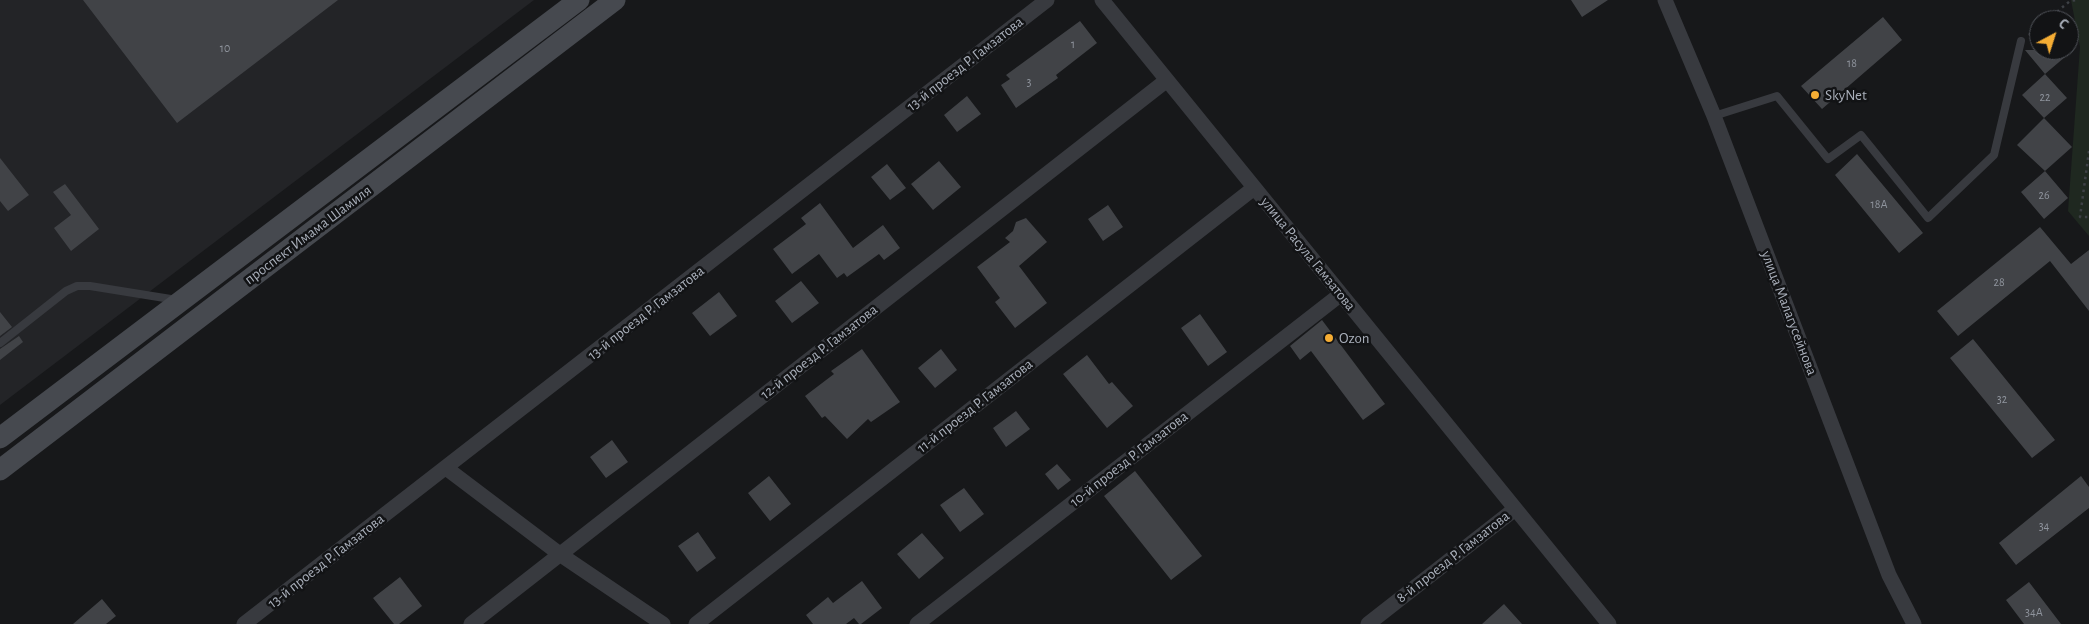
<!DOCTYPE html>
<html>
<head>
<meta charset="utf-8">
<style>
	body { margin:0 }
	#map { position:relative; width:2089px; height:624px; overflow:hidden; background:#17181a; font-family:"Alegreya Sans",sans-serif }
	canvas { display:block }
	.north { position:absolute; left:2029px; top:10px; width:50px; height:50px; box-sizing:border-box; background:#121315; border:1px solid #4e5157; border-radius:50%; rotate:40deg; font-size:14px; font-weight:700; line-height:20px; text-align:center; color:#a9afba }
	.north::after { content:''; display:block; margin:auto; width:18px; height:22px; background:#f5ad34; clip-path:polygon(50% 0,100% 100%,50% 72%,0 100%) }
</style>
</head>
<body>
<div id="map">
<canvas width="2089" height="624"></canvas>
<div class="north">С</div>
</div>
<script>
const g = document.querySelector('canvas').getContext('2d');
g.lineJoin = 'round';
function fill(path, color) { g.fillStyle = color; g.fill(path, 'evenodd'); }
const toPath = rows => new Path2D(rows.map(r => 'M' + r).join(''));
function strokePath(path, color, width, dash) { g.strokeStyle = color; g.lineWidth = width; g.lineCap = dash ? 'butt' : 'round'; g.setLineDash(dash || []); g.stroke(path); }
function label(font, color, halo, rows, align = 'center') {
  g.font = font + ' "Alegreya Sans",sans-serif'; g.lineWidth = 5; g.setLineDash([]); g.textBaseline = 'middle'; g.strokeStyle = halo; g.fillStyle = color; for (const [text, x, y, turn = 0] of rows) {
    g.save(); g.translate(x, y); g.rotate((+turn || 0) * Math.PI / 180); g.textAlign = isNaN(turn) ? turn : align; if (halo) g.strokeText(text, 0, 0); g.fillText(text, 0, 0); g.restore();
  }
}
fill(toPath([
	[0,0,534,0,0,405]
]), '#232427');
fill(toPath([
	[2071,0,2089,0,2089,236,2068,211,2080,47]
]), '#1f2820');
fill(toPath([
	[83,0,338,0,177,123],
	[1571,0,1608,0,1582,17],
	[1883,17,1902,40,1822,109,1801,86],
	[1080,21,1097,43,1056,75,1058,78,1016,108,1001,85,1010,79,1006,75],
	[2025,50,2059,50,2065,57,2045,74],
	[2045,74,2067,98,2044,118,2022,95],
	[967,96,981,114,957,132,944,115],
	[2044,118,2072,147,2045,171,2017,145],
	[1857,154,1923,233,1899,253,1835,175],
	[0,158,29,195,8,211,0,201],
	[939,161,961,187,933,210,911,184],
	[887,164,906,188,890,200,871,177],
	[2045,171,2068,198,2044,219,2021,192],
	[65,184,99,229,71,251,54,228,71,215,53,192],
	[820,203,853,248,883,225,900,248,884,260,879,254,847,277,844,273,837,278,819,254,792,274,773,249,806,224,801,218],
	[1108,205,1123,227,1103,241,1088,219],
	[1026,218,1047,242,1019,266,1047,303,1015,328,995,302,1000,298,977,267,1010,242,1005,238,1013,231,1016,222],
	[2040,227,2071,264,2089,250,2089,311,2050,261,1958,336,1937,311],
	[801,281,819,303,792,323,775,301],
	[719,292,737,316,710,336,692,313],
	[0,312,12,327,0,336],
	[1200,314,1227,352,1208,366,1181,328],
	[1322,320,1385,404,1363,420,1311,351,1300,360,1290,346],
	[19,336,23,342,0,360,0,349],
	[1973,339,2055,440,2032,458,1950,358],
	[862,349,900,402,871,422,868,419,847,439,825,416,822,418,805,396,834,374,831,371],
	[941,349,957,370,935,388,918,368],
	[1087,355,1109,384,1112,382,1133,406,1107,428,1063,374],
	[1016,411,1030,429,1006,447,993,428],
	[612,440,628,462,606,478,590,457],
	[1057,464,1071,480,1058,490,1045,474],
	[1135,471,1202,556,1171,580,1104,496],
	[769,476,791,504,770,521,748,493],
	[2081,476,2089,487,2089,508,2016,565,1999,543],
	[964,488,984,514,960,532,940,505],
	[698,532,716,558,697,572,678,546],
	[922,533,944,558,919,579,897,554],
	[400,577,422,606,399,624,394,624,373,598],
	[862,581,882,608,861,624,859,624,854,618,846,624,813,624,806,615,828,597,833,603],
	[2029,582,2061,624,2024,624,2006,600],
	[102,599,116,616,106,624,73,624],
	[1504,604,1522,624,1482,624]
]), '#414347');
strokePath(toPath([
	[2047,20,2070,1,2077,0],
	[2029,35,2039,26],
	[2089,151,2080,217,2089,217]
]), '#3e4146', 2.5, [2.5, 4]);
strokePath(toPath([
	[1714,116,1777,96,1828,159,1861,135,1928,218,1994,155,2021,41],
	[0,343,66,291,77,286,90,286,177,300]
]), '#383a3f', 8);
strokePath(toPath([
	[1102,0,1609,624],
	[1665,0,1714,116,1889,575,1914,624],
	[446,468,561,555,663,624],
	[244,624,1047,0],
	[471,624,1167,80],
	[696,624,1254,188],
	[917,624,1341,294],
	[1368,624,1515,509]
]), '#383a3f', 15);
strokePath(toPath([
	[0,438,579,0],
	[0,470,615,0]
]), '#46494f', 21);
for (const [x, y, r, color] of [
	[1815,95,5,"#f5ad34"],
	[1329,338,5,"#f5ad34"]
]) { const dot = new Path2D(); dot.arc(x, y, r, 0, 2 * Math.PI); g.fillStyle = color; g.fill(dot); strokePath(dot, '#121315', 2); }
label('12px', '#8f949d', null, [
	["1",1073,44],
	["10",225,48],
	["18",1852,63],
	["3",1029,82],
	["22",2045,97],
	["26",2044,195],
	["18А",1879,204],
	["28",1999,282],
	["32",2002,399],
	["34",2044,526],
	["34А",2034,612]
]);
label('15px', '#a9afba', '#121315', [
	["13-й проезд Р. Гамзатова",965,64,-38],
	["проспект Имама Шамиля",308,235,-37],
	["улица Расула Гамзатова",1308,254,51],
	["13-й проезд Р. Гамзатова",646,313,-38],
	["улица Малагусейнова",1789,313,69],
	["12-й проезд Р. Гамзатова",819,352,-38],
	["11-й проезд Р. Гамзатова",975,406,-38],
	["10-й проезд Р. Гамзатова",1129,459,-38],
	["8-й проезд Р. Гамзатова",1453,557,-38],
	["13-й проезд Р. Гамзатова",326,561,-38]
]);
label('15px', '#a9afba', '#121315', [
	["SkyNet",1825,95],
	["Ozon",1339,338]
], 'left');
</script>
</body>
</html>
